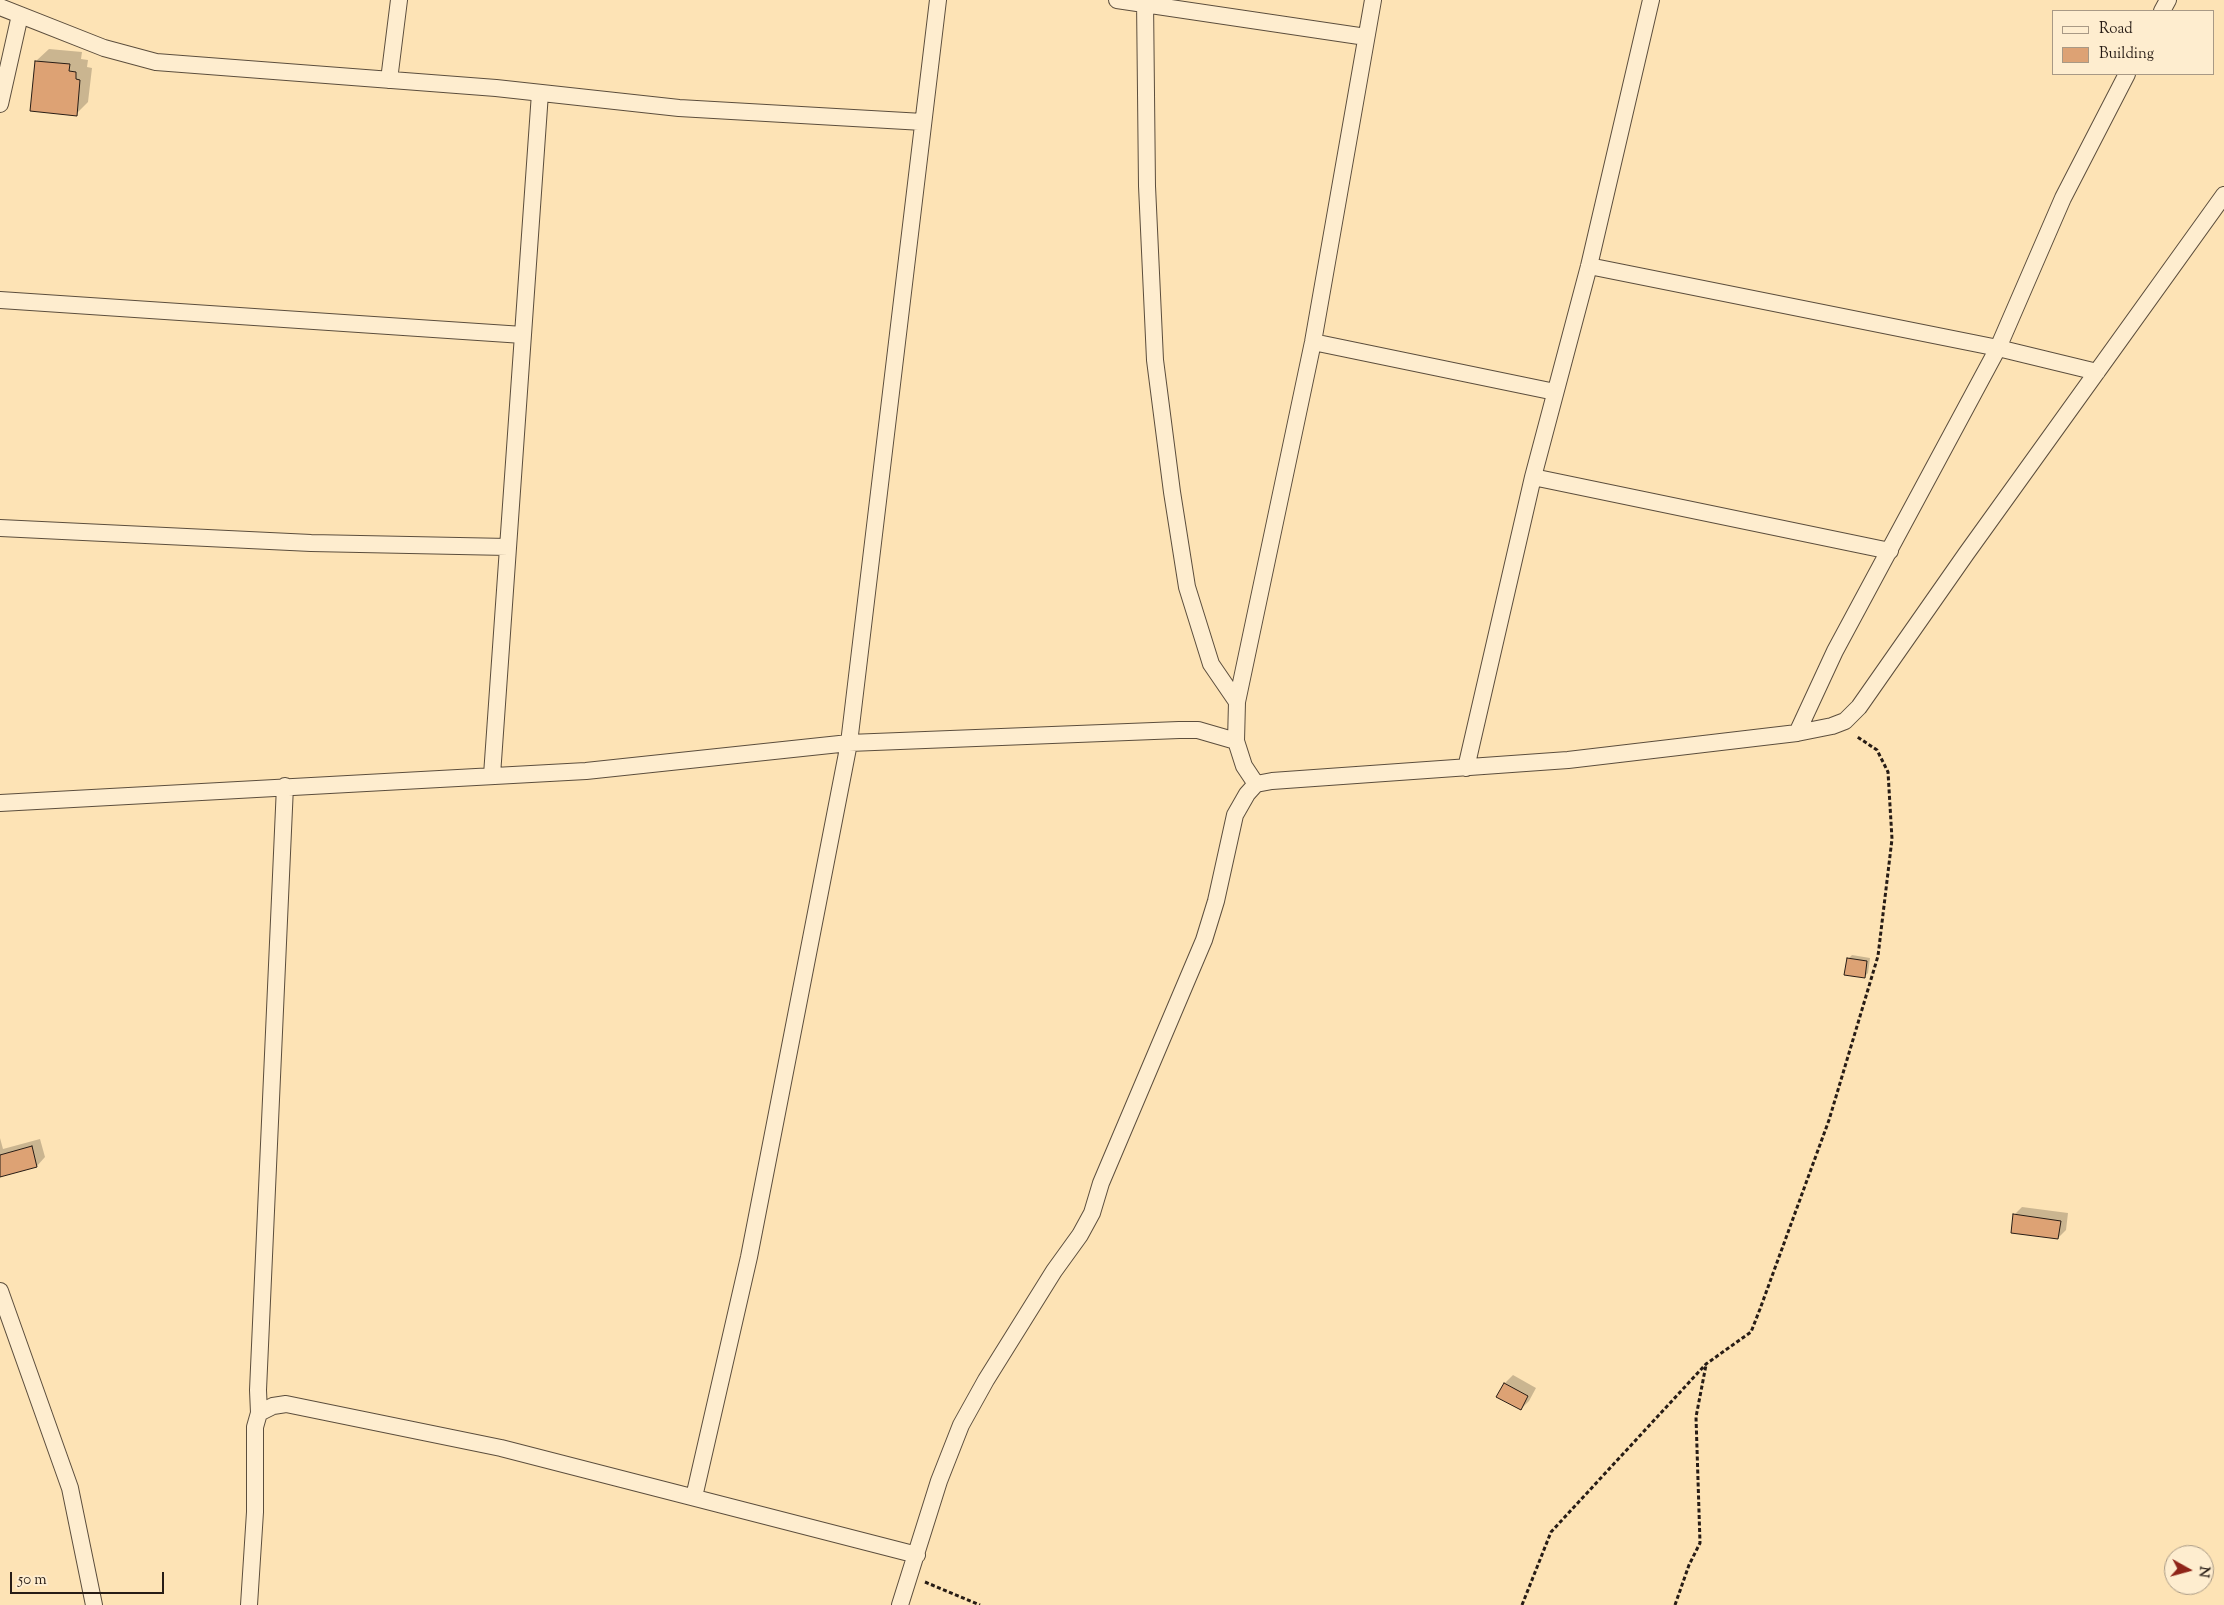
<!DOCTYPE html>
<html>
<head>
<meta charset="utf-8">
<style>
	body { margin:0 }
	#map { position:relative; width:2224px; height:1605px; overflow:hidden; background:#fde3b5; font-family:"Sorts Mill Goudy",serif }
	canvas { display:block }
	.legend { position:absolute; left:2052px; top:10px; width:162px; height:65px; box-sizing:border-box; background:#feedcf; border:1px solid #a89985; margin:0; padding:6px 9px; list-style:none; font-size:15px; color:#271c15 }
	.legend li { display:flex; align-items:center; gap:10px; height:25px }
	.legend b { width:25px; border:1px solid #a89985 }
	.north { position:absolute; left:2164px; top:1545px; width:50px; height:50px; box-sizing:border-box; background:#feedcf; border:1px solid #a89985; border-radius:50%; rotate:97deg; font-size:14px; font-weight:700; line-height:20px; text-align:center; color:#271c15 }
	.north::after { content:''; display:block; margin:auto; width:18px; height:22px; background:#8f2418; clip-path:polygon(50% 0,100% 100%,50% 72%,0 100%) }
	.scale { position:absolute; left:10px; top:1572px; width:154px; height:22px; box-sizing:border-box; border:2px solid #271c15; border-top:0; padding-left:6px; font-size:15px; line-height:18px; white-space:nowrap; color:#271c15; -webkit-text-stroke:4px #feedcf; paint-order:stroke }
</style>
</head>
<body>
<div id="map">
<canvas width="2224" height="1605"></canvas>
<ul class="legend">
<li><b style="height:6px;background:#feedcf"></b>Road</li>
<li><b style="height:14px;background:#dda274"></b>Building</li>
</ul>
<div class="north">N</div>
<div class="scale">50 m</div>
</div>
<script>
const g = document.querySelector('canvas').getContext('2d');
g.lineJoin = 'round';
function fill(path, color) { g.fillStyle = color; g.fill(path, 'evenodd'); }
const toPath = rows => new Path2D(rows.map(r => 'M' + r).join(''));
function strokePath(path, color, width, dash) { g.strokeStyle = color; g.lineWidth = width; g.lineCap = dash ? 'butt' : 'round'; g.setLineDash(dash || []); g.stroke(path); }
fill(toPath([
	[49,49,82,52,81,59,88,60,87,67,92,68,88,102,76,114,36,61],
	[1852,955,1870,958,1868,973,1864,977,1848,959],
	[0,1138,3,1149,40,1139,45,1157,37,1166,0,1176],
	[2022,1207,2068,1213,2066,1230,2058,1238,2014,1215],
	[1513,1375,1536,1388,1529,1401,1521,1409,1498,1396,1505,1383]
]), '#0003');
const building = toPath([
	[35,61,70,64,69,71,76,72,76,79,80,80,77,116,30,111,35,61],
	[1847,958,1867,961,1865,978,1844,975,1847,958],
	[32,1146,37,1167,0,1177,0,1155,32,1146],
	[2013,1214,2061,1221,2058,1239,2011,1233,2013,1214],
	[1504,1383,1528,1396,1521,1410,1496,1397,1504,1383]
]);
fill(building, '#dda274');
strokePath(building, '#271c15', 1);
const street = toPath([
	[1117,0,1366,37],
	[1145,0,1147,186,1155,360,1172,492,1187,587,1211,664,1237,702],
	[0,7,104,48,156,62,496,88,679,108,923,122],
	[2162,11,2168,0],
	[389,80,399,0],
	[0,104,20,15],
	[1589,266,1998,348,2097,372],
	[0,300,523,335],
	[1313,342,1555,392],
	[1533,477,1890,551],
	[0,528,311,543,508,547],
	[1797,733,1835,651,1998,348,2063,198,2127,74],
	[1466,768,1533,477,1589,266,1651,0],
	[492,775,540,93],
	[1256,784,1244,766,1236,741,1237,702,1313,342,1373,0],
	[0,803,586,771,849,743,1179,730,1198,730,1236,741],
	[0,1291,70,1488,94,1605],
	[259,1413,258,1390,285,786],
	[694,1497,749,1257,849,743,938,0],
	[249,1605,255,1512,255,1427,259,1413,273,1406,286,1404,501,1448,917,1555],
	[900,1605,939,1481,961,1425,986,1380,1054,1271,1080,1235,1092,1213,1101,1183,1204,940,1216,901,1235,815,1247,794,1256,784,1272,781,1568,760,1797,733,1832,726,1845,721,1859,707,1966,554,2224,195]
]);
strokePath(street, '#5c4e3d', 18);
strokePath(toPath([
	[925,1582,980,1605],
	[1522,1605,1551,1532,1706,1364,1751,1332,1760,1309,1829,1120,1878,956,1892,839,1888,772,1877,750,1856,736],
	[1675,1605,1689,1565,1700,1543,1696,1417,1706,1365]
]), '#271c15', 3, [4, 2.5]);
strokePath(street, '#feedcf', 16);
</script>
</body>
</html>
